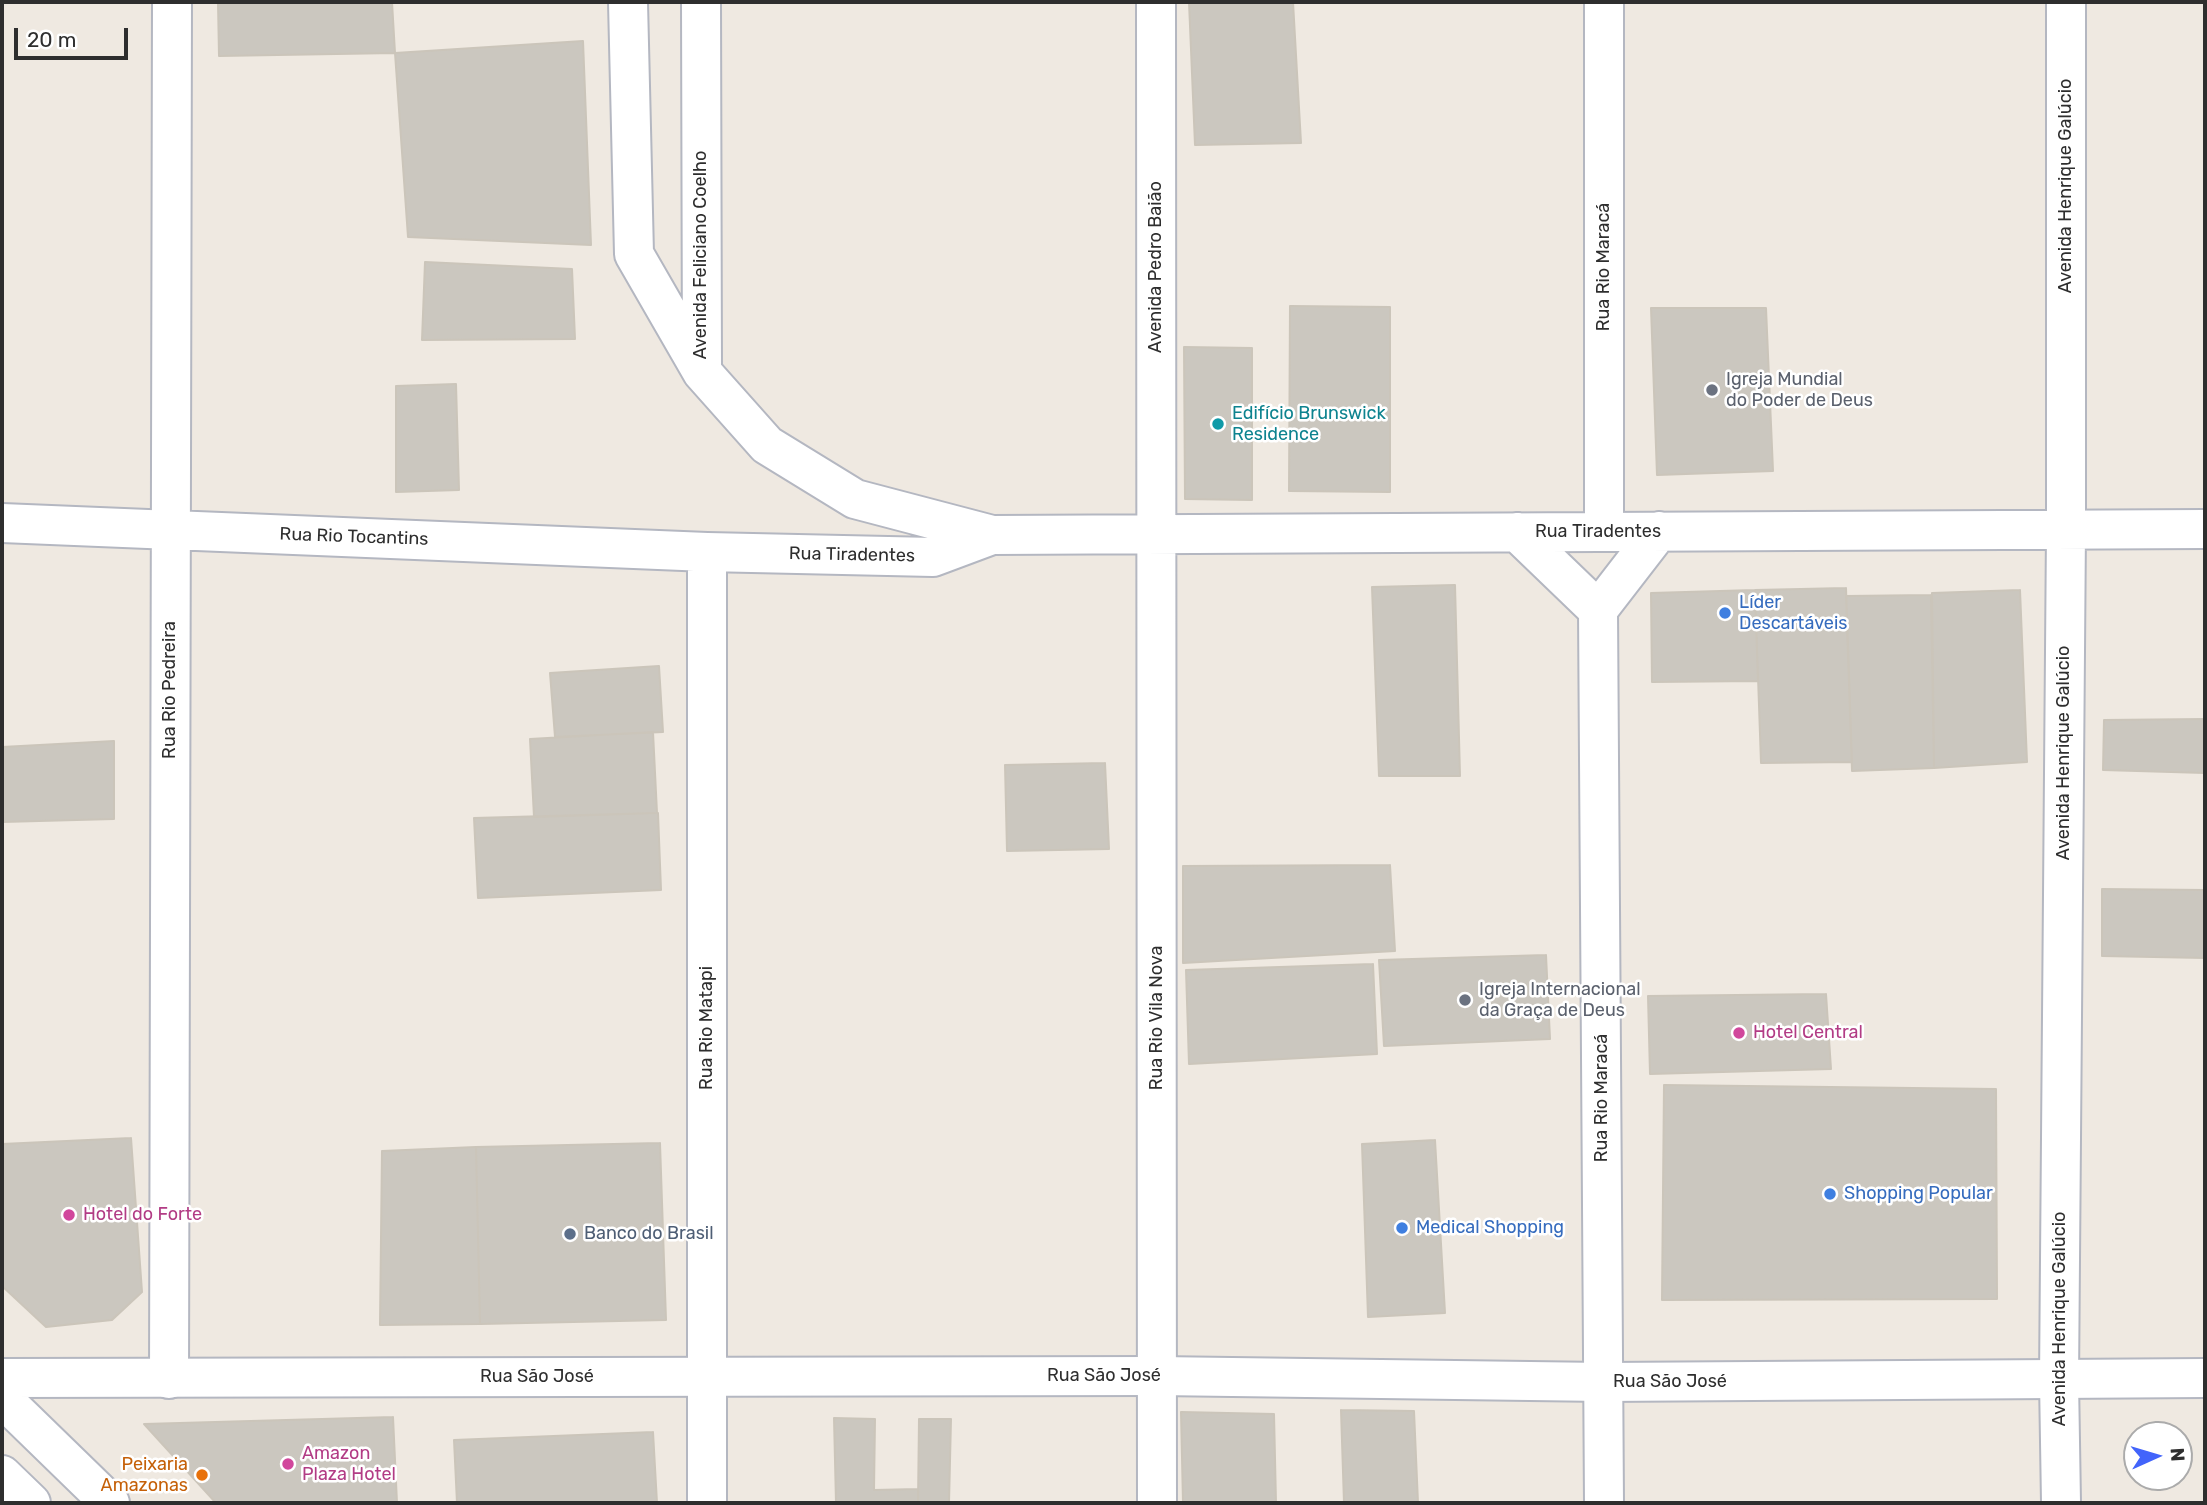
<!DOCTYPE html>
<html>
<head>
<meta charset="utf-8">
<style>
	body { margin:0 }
	#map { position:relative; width:2207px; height:1505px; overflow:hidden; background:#efe9e1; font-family:Rubik,sans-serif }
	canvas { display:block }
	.frame { position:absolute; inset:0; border:4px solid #2e2e2e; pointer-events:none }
	.north { position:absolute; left:2123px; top:1421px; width:70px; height:70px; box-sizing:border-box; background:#fff; border:2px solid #ababab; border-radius:50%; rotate:86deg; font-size:19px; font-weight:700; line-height:28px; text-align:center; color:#2e2e2e }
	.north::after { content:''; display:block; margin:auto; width:24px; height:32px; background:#4264fb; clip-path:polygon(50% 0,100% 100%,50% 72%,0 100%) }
	.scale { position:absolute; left:14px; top:28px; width:114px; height:32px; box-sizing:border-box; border:4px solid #2e2e2e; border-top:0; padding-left:9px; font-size:21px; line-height:24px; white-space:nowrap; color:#2e2e2e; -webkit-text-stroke:5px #fff; paint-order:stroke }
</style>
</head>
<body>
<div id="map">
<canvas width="2207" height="1505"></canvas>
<div class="frame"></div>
<div class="north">N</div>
<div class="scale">20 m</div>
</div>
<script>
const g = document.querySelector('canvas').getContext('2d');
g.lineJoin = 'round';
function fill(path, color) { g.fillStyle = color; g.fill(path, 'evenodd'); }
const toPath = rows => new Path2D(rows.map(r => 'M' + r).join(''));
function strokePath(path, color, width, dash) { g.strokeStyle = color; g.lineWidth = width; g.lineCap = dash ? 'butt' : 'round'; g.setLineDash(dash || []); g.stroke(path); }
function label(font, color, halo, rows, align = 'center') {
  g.font = font + ' Rubik,sans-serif'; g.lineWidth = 5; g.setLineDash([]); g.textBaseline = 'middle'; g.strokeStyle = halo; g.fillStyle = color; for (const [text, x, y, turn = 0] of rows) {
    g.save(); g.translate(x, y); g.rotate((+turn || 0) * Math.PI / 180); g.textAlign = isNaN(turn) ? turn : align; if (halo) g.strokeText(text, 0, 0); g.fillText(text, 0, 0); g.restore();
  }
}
const building = toPath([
	[218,2,392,2,395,53,219,56,218,2],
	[1189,2,1293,2,1301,143,1195,145,1189,2],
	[583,41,591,245,408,237,395,53,583,41],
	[425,262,572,269,575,339,422,340,425,262],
	[1290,306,1390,307,1390,492,1289,491,1290,306],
	[1651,308,1766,308,1773,471,1657,475,1651,308],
	[1184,347,1252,348,1252,500,1185,499,1184,347],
	[456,384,459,490,396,492,396,386,456,384],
	[1455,585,1460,776,1379,776,1372,587,1455,585],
	[1846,588,1852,762,1761,763,1755,590,1846,588],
	[1755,590,1758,681,1652,682,1651,593,1755,590],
	[2020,590,2027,762,1934,768,1932,593,2020,590],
	[1931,595,1934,768,1852,771,1846,596,1931,595],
	[659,666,663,732,555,737,550,673,659,666],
	[2205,719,2205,773,2103,770,2104,720,2205,719],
	[653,732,657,813,534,817,530,739,653,732],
	[114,741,114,819,2,822,2,747,114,741],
	[1105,763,1109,849,1007,851,1005,765,1105,763],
	[658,813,661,890,478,898,474,818,658,813],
	[1390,865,1395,951,1183,963,1183,866,1390,865],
	[2102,889,2205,890,2205,958,2102,956,2102,889],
	[1546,955,1550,1039,1384,1046,1379,960,1546,955],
	[1373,964,1377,1054,1189,1064,1186,970,1373,964],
	[1826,994,1831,1069,1650,1074,1648,996,1826,994],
	[1664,1085,1996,1089,1997,1299,1662,1300,1664,1085],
	[131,1138,142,1292,112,1320,46,1327,2,1286,2,1144,131,1138],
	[1435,1140,1445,1313,1368,1317,1362,1144,1435,1140],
	[660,1143,666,1320,480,1324,476,1147,660,1143],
	[476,1147,480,1324,380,1325,382,1151,476,1147],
	[1341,1410,1414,1411,1418,1503,1344,1503,1341,1410],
	[1181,1412,1274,1414,1276,1503,1183,1503,1181,1412],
	[393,1417,397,1503,216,1503,144,1424,393,1417],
	[834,1418,875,1419,874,1490,918,1489,918,1503,836,1503,834,1418],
	[919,1419,951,1419,949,1503,918,1503,919,1419],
	[653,1432,657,1503,457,1503,454,1440,653,1432]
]);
fill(building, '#cbc7bf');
strokePath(building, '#cbc5ba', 2);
const street = toPath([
	[628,2,634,254,702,372,767,445,855,499,992,535,2205,529],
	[701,2,702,370],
	[1156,2,1157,1503],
	[2,523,707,552,933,557,992,535],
	[1604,531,1604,2],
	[1517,532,1598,610],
	[169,1379,172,2],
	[2,1475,31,1503],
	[707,1503,707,552],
	[1604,1503,1598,610,1659,531],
	[2061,1503,2059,1380,2066,530,2066,2]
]);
const secondary = toPath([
	[2,1378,1158,1376,1604,1382,2205,1378],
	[2,1398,110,1503]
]);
strokePath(street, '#b4b7c1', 42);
strokePath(secondary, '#b4b7c1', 42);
strokePath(street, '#fff', 38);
strokePath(secondary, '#fff', 38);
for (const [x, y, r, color] of [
	[1712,390,7,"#6b7280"],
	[1218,424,7,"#0f9aa8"],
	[1725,613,7,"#3f7fe0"],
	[1465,1000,7,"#6b7280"],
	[1739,1033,7,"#d1479c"],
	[1830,1194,7,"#3f7fe0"],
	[69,1215,7,"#d1479c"],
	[1402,1228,7,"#3f7fe0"],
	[570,1234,7,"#5c6f8a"],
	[288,1464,7,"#d1479c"],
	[202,1475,7,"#e8710a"]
]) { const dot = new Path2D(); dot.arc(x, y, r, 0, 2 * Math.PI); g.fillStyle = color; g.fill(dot); strokePath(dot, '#fff', 2.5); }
label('18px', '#2e2e2e', '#fff', [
	["Avenida Henrique Galúcio",2066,186,-90],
	["Avenida Feliciano Coelho",701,255,-90],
	["Avenida Pedro Baião",1156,267,-90],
	["Rua Rio Maracá",1604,267,-90],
	["Rua Tiradentes",1598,532],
	["Rua Rio Tocantins",354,537,2],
	["Rua Tiradentes",852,555,1],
	["Rua Rio Pedreira",170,690,-90],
	["Avenida Henrique Galúcio",2064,753,-90],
	["Rua Rio Vila Nova",1157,1018,-90],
	["Rua Rio Matapi",707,1028,-90],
	["Rua Rio Maracá",1602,1098,-90],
	["Avenida Henrique Galúcio",2060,1319,-90],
	["Rua São José",1104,1376],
	["Rua São José",537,1377],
	["Rua São José",1670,1382]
]);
label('18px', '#5b616d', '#fff', [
	["Igreja Mundial",1726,380],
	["do Poder de Deus",1726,401],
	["Igreja Internacional",1479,990],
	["da Graça de Deus",1479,1011]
], 'left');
label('18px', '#0d838f', '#fff', [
	["Edifício Brunswick",1232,414],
	["Residence",1232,435]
], 'left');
label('18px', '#366cbe', '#fff', [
	["Líder",1739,603],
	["Descartáveis",1739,624],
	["Shopping Popular",1844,1194],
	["Medical Shopping",1416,1228]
], 'left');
label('18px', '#b23c85', '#fff', [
	["Hotel Central",1753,1033],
	["Hotel do Forte",83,1215],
	["Amazon",302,1454],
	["Plaza Hotel",302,1475]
], 'left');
label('18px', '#4e5e75', '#fff', [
	["Banco do Brasil",584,1234]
], 'left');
label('18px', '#c56008', '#fff', [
	["Peixaria",188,1465],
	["Amazonas",188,1486]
], 'right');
</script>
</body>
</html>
